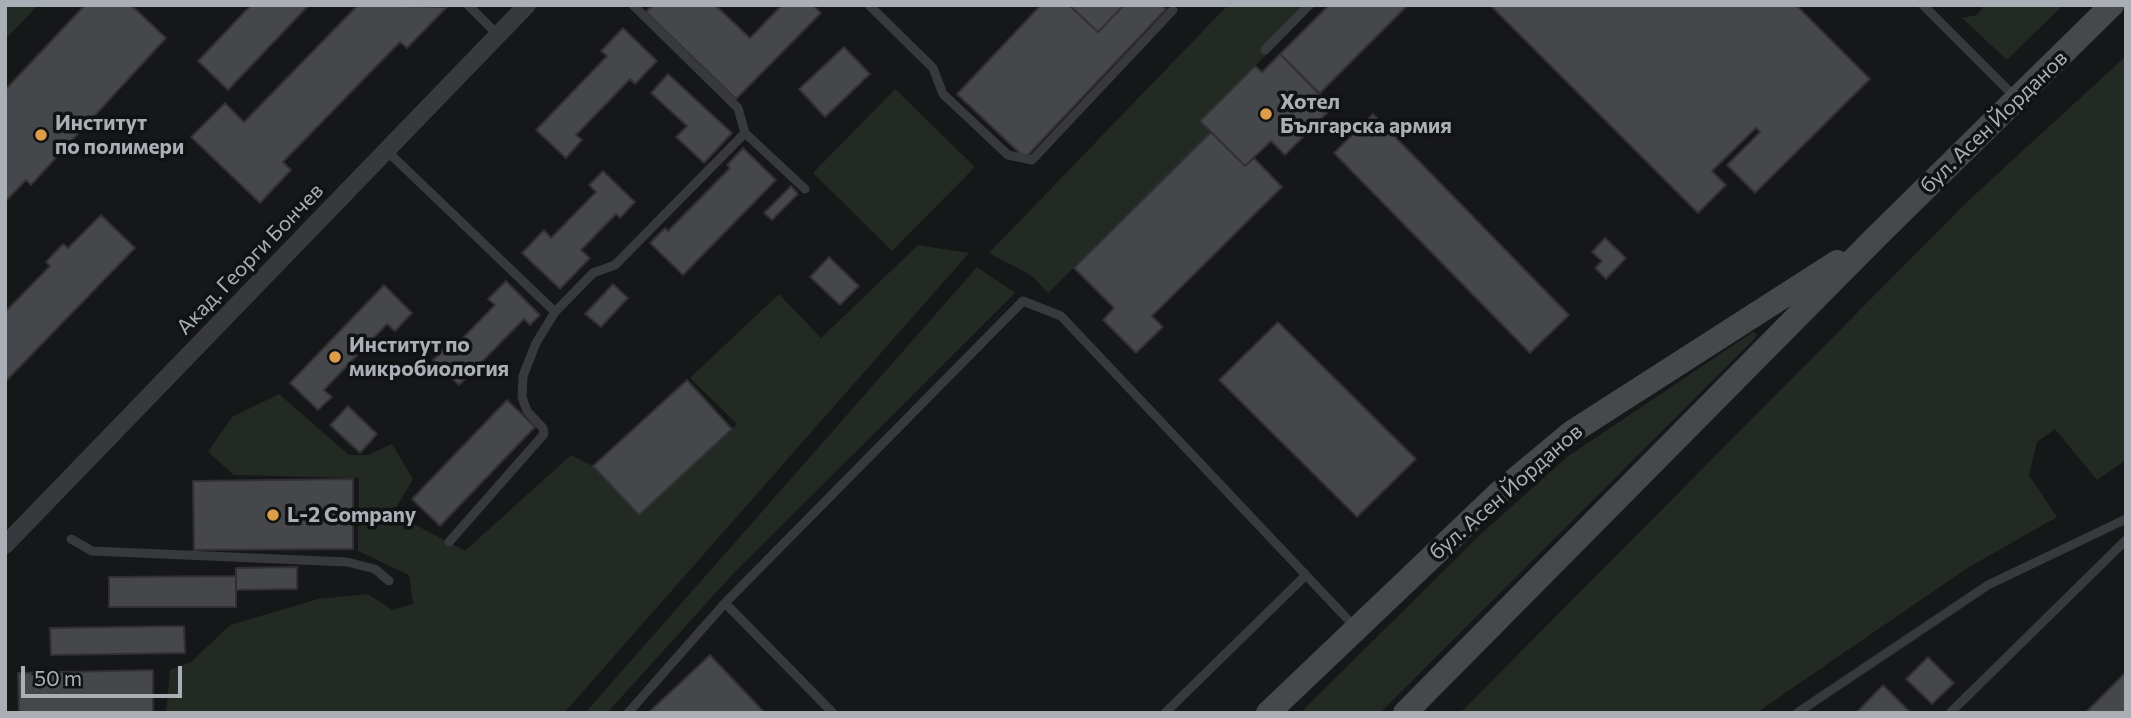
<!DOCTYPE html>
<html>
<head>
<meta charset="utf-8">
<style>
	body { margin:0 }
	#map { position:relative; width:2131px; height:718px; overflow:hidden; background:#161718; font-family:Commissioner,sans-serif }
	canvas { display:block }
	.frame { position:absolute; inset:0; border:7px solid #aaafb6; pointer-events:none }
	.scale { position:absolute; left:21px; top:666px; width:161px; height:32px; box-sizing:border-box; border:4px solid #aaafb6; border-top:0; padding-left:9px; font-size:21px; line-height:24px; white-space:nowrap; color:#aaafb6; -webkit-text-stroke:5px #111213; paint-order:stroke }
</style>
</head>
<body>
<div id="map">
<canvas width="2131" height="718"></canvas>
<div class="frame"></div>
<div class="scale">50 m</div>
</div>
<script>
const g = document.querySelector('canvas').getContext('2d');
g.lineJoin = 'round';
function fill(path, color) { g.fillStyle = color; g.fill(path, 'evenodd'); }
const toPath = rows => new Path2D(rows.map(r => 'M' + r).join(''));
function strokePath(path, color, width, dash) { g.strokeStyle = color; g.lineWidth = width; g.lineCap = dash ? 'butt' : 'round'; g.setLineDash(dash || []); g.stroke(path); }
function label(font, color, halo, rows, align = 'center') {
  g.font = font + ' Commissioner,sans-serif'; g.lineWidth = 7; g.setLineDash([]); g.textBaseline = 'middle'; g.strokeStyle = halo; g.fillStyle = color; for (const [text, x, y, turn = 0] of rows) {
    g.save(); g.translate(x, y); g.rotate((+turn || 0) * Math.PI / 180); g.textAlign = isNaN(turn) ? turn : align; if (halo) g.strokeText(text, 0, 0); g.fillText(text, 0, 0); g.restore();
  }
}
fill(toPath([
	[5,5,38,5,5,40],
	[1228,5,1316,5,1200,121,1211,132,1048,293,1032,276,989,253],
	[1984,5,2063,5,2007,60,1962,18,1977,15],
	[2126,56,2126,460,2097,480,2055,429,2037,442,2029,475,2057,517,1966,569,1756,713,1460,713,1969,200],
	[895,89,975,167,892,251,813,173],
	[918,245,969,253,564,713,166,713,170,670,191,662,230,625,318,599,368,594,392,610,413,604,409,575,358,551,359,478,234,475,208,452,232,417,279,394,349,455,368,455,392,444,413,479,393,513,465,551,571,455,593,466,639,515,737,424,690,378,779,294,821,338],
	[977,267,1015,293,731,576,607,713,585,713],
	[1753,332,1757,334,1754,339,1380,713,1300,713,1482,533,1567,457]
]), '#232a23');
const building = toPath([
	[85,5,131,5,166,38,31,185,26,180,5,202,5,90,85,5],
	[251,5,309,5,228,90,198,61,251,5],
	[358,5,447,7,407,48,400,42,283,162,291,170,260,203,191,137,225,103,244,122,358,5],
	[653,5,715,5,750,38,782,5,813,5,821,13,736,99,646,12,653,5],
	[1041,5,1069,5,1098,32,1124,5,1162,5,1166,9,1025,158,957,94,1041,5],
	[1069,5,1124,5,1098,32,1069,5],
	[1329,5,1408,5,1319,94,1280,54,1329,5],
	[1490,5,1796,5,1870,79,1755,193,1727,165,1760,132,1756,128,1712,171,1726,185,1698,213,1490,5],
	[623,28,657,61,635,84,630,79,576,135,582,140,566,158,536,130,607,56,601,51,623,28],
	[844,47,870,74,825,117,799,89,844,47],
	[1280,54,1333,107,1285,155,1271,141,1245,166,1200,121,1255,66,1262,72,1280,54],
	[668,74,732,133,704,163,676,137,687,126,651,93,668,74],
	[1373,114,1569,315,1530,353,1334,153,1373,114],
	[1211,132,1245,166,1254,158,1282,187,1152,316,1163,327,1136,353,1103,320,1114,308,1074,268,1211,132],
	[743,148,776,180,683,275,650,243,665,228,668,231,730,168,727,165,743,148],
	[603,171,635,202,620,218,616,214,581,250,590,258,560,289,522,253,544,230,551,238,596,192,589,185,603,171],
	[791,186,798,194,772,220,764,213,791,186],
	[101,215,135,248,5,382,5,312,50,266,46,262,63,244,68,248,101,215],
	[1605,238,1626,258,1606,279,1595,268,1602,261,1592,252,1605,238],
	[829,257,859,286,840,305,810,277,829,257],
	[506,281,540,315,530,325,524,319,459,385,433,360,446,347,450,351,495,305,488,299,506,281],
	[613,284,628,298,601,327,585,314,613,284],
	[384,285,412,313,395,331,387,324,324,390,332,397,318,410,290,383,384,285],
	[1278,322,1416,459,1357,517,1219,380,1278,322],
	[687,380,732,429,639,515,593,466,687,380],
	[507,400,535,427,440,526,412,499,507,400],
	[348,406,377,434,360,453,330,425,348,406],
	[353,479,353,549,194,550,193,481,353,479],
	[297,567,297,589,236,590,236,568,297,567],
	[236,576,236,607,109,607,109,577,236,576],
	[184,626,185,653,51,655,50,628,184,626],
	[710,655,765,713,648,713,710,655],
	[1928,657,1954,683,1932,704,1906,679,1928,657],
	[153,670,153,713,19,713,18,673,153,670],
	[2126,672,2126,713,2085,713,2126,672],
	[1883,685,1910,712,1856,713,1883,685]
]);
fill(building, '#45474a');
strokePath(building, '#313134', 2);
strokePath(toPath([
	[468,5,498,35],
	[633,5,738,108,745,133],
	[869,5,933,68,943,94,1008,155,1032,160,1173,10],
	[1923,5,2016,98],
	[1265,50,1309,5],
	[387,151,555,312],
	[71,539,92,551,347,562,375,569,389,581],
	[449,542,544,434,543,428,527,411,522,397,523,376,536,343,555,312,593,273,615,265,745,133,805,189],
	[725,603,833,713],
	[628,713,725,603,1023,301,1061,316,1354,626],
	[1165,713,1306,575],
	[1797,713,1988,585,2126,519],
	[1950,713,2126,540]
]), '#38393d', 9);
strokePath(toPath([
	[5,545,527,5]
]), '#38393d', 18);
strokePath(toPath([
	[1268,713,1500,492,1572,432,1837,262],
	[1405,713,1876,237,2112,5]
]), '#46484c', 24);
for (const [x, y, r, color] of [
	[1266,114,7,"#de9d49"],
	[41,135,7,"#de9d49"],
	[335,357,7,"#de9d49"],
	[273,515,7,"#de9d49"]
]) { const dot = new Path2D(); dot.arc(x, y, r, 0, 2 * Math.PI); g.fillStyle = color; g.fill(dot); strokePath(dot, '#111213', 2.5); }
label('bold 21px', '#aaafb6', '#111213', [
	["Хотел",1280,102],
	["Българска армия",1280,126],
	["Институт",55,123],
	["по полимери",55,147],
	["Институт по",349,345],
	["микробиология",349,369],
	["L-2 Company",287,515]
], 'left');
label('21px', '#aaafb6', '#111213', [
	["бул. Асен Йорданов",1994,122,-44],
	["Акад. Георги Бончев",250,259,-46],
	["бул. Асен Йорданов",1506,492,-41]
]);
</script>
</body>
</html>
